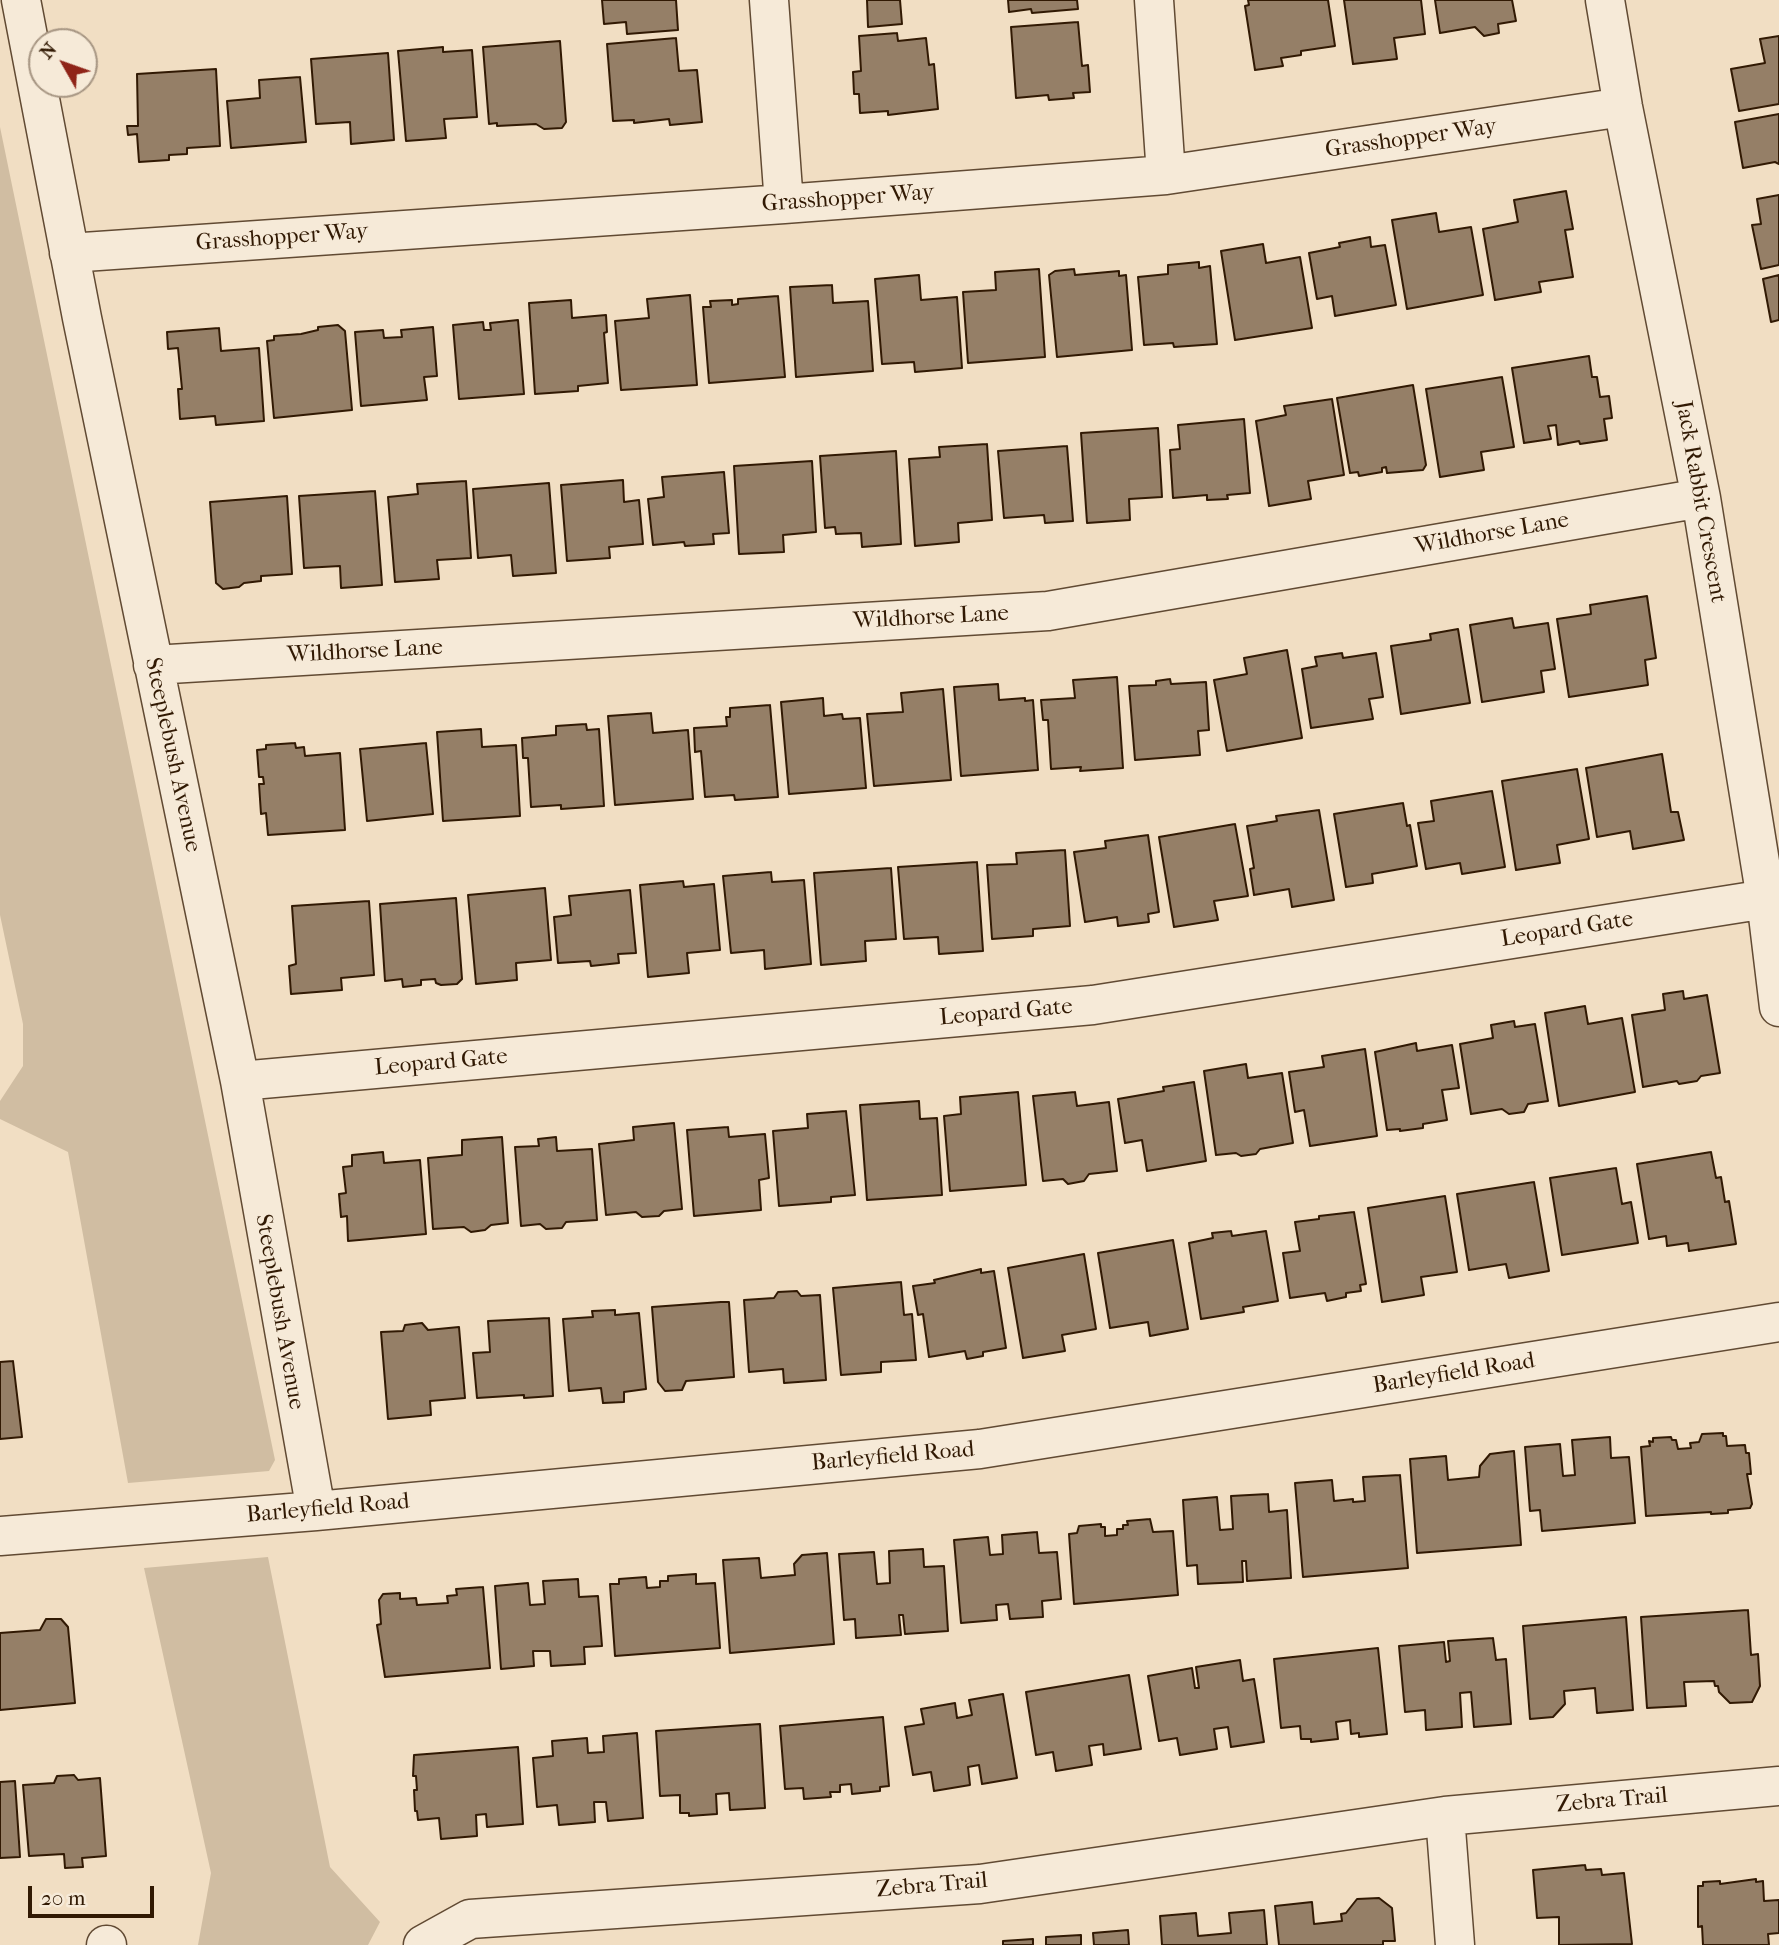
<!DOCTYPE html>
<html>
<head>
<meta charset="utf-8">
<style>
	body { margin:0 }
	#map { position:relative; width:1779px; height:1945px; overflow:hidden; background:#f1dec3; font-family:"IM FELL French Canon",serif }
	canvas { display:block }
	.north { position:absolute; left:28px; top:28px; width:70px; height:70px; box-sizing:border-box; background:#f6ead8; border:2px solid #a79683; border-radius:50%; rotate:310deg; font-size:19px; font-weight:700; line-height:28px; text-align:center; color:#311903 }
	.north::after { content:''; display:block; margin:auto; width:24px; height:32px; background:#8f2418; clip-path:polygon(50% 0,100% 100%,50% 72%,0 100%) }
	.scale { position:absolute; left:28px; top:1886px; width:126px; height:32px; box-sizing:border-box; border:4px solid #311903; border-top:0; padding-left:9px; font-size:21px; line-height:24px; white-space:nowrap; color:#311903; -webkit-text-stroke:5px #f6ead8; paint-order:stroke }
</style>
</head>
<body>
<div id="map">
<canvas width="1779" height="1945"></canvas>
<div class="north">N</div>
<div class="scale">20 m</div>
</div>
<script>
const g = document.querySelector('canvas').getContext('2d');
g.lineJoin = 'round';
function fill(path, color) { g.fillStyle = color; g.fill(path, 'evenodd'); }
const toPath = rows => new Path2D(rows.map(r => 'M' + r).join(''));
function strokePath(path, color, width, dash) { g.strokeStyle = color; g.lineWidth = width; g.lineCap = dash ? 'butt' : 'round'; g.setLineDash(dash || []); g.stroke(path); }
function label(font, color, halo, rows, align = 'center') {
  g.font = font + ' "IM FELL French Canon",serif'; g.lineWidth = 7; g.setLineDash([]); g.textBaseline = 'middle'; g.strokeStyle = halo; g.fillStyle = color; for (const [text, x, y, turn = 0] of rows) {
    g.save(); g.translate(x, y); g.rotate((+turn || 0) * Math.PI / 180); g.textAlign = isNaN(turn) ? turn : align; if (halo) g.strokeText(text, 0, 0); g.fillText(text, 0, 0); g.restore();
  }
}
fill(toPath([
	[0,127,275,1460,269,1471,128,1483,68,1152,0,1119,0,1101,23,1066,23,1024,0,915],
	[268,1557,330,1867,380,1922,368,1945,198,1945,211,1873,144,1568]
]), '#d0bda2');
const building = toPath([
	[602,0,676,0,678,30,627,34,626,22,604,24,602,0],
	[867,0,900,0,902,24,868,27,867,0],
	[1008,0,1077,0,1078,9,1032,13,1031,9,1009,12,1008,0],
	[1248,0,1328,0,1335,46,1301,51,1301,55,1281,58,1283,66,1255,70,1245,6,1249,5,1248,0],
	[1344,0,1421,0,1425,34,1394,38,1397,59,1353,64,1344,0],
	[1435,0,1512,0,1516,21,1498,24,1499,33,1484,36,1475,27,1440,33,1435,0],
	[1078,22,1082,66,1088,65,1090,92,1073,93,1074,98,1049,100,1048,95,1016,98,1011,27,1078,22],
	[897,33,898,41,926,38,929,65,934,64,938,109,888,115,888,111,860,113,859,94,854,94,853,72,861,71,859,36,897,33],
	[1779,36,1779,104,1739,111,1731,69,1765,63,1760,39,1779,36],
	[676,38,679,71,697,70,702,122,670,125,669,119,634,123,634,120,613,121,607,44,676,38],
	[560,41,566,122,562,128,544,129,536,124,497,126,497,123,489,124,483,47,560,41],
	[443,47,443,52,472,50,477,117,444,119,446,138,406,141,398,51,443,47],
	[388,53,394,140,351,144,350,122,316,124,311,59,388,53],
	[216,69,220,146,187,148,187,154,169,155,169,160,139,162,137,134,128,135,127,126,138,126,137,74,216,69],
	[300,77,306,142,231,148,227,101,260,98,259,80,300,77],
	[1779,114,1779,164,1775,162,1743,168,1735,122,1779,114],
	[1566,191,1573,229,1565,230,1573,277,1539,282,1541,292,1495,300,1483,229,1518,222,1514,200,1566,191],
	[1779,195,1779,265,1761,269,1752,225,1761,224,1757,199,1779,195],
	[1436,213,1439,232,1471,227,1483,295,1407,309,1392,220,1436,213],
	[1370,237,1371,247,1385,245,1396,305,1335,316,1332,296,1317,299,1309,253,1340,247,1339,243,1370,237],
	[1263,244,1266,263,1300,257,1312,328,1235,340,1221,251,1263,244],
	[1199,262,1199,268,1210,266,1217,344,1174,347,1173,343,1144,345,1138,277,1168,274,1168,265,1199,262],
	[1039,269,1045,357,968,363,963,292,996,290,995,272,1039,269],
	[1074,269,1075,275,1119,271,1119,276,1126,275,1132,350,1057,357,1049,275,1055,271,1074,269],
	[919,275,921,300,957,297,962,368,915,372,914,362,882,364,875,279,919,275],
	[1779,275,1779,320,1771,322,1763,279,1779,275],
	[832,285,833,303,868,301,873,371,796,377,790,287,832,285],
	[690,295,697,385,621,390,615,321,649,318,647,299,690,295],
	[778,296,785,377,709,383,703,307,711,307,710,301,732,300,732,305,738,304,738,299,778,296],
	[571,300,572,318,606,315,607,332,604,333,608,383,578,386,578,391,535,394,529,303,571,300],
	[518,320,524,394,459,399,453,325,483,322,484,330,491,330,490,323,518,320],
	[338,325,345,331,352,410,274,418,267,341,274,340,274,336,301,334,318,330,318,327,338,325],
	[433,327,437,376,424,377,427,400,361,406,355,332,383,330,384,338,402,337,401,330,433,327],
	[219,328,221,351,259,348,264,421,216,425,215,416,180,419,178,389,182,389,178,348,168,349,167,332,219,328],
	[1589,356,1592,377,1597,377,1600,397,1609,396,1612,418,1604,419,1607,440,1580,444,1579,441,1558,445,1556,425,1548,426,1551,439,1524,443,1512,368,1589,356],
	[1502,377,1514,447,1481,452,1484,470,1440,477,1426,389,1502,377],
	[1413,385,1426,465,1423,470,1387,473,1386,467,1382,468,1382,472,1359,476,1358,472,1350,473,1337,398,1413,385],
	[1332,399,1344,475,1308,481,1311,499,1269,506,1256,421,1286,415,1284,406,1332,399],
	[1244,419,1250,493,1227,495,1228,499,1207,500,1207,495,1173,498,1170,450,1180,449,1178,425,1244,419],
	[1158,428,1162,497,1129,499,1130,520,1087,523,1081,433,1158,428],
	[987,444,992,520,958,523,959,542,915,546,909,459,940,457,939,447,987,444],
	[1067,446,1073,521,1045,523,1044,515,1004,518,998,451,1067,446],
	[896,451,901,544,862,547,861,533,836,534,835,527,825,528,820,456,896,451],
	[812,461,816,532,783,535,784,552,739,554,734,466,812,461],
	[724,472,729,533,713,534,714,544,685,546,684,542,653,545,648,499,664,497,662,477,724,472],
	[623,480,624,502,639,500,643,544,609,547,610,558,567,561,561,485,623,480],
	[466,481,471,558,437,560,439,579,395,582,388,497,418,494,417,484,466,481],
	[549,483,556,573,513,576,511,555,478,558,473,489,549,483],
	[375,491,382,585,341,588,340,566,304,568,299,496,375,491],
	[287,496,292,574,261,576,261,581,244,583,239,587,223,589,216,583,210,502,287,496],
	[1647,596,1656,658,1645,660,1648,685,1569,697,1557,619,1591,614,1590,605,1647,596],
	[1512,618,1514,628,1548,623,1555,669,1541,671,1544,692,1482,702,1470,625,1512,618],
	[1458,629,1470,703,1401,714,1391,646,1431,640,1430,634,1458,629],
	[1287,650,1302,738,1227,751,1214,680,1247,674,1244,658,1287,650],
	[1342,653,1343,658,1376,653,1383,697,1369,699,1373,719,1311,728,1302,669,1317,666,1315,657,1342,653],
	[1117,677,1123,768,1080,771,1081,767,1051,769,1048,720,1043,720,1041,700,1075,698,1073,680,1117,677],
	[1170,679,1171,684,1206,682,1209,730,1198,731,1200,755,1135,760,1129,686,1156,685,1156,681,1170,679],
	[998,684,999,700,1025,698,1025,701,1033,700,1038,770,961,776,954,687,998,684],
	[943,689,951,780,874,786,867,714,903,712,901,693,943,689],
	[823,698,824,716,842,714,843,719,860,718,866,788,789,794,781,702,823,698],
	[770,705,778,797,735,800,734,795,705,797,701,751,695,752,694,728,727,726,726,717,730,717,730,708,770,705],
	[651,713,653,733,688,730,693,799,615,805,608,716,651,713],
	[586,724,587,730,599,729,604,806,561,809,561,805,531,807,528,758,523,758,522,738,556,735,556,726,586,724],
	[481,729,482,747,516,745,520,816,443,821,437,732,481,729],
	[295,743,296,748,304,747,305,756,340,753,345,830,268,835,266,813,261,814,259,784,264,784,263,777,259,777,257,750,266,749,266,745,295,743],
	[426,743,433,814,367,821,360,749,426,743],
	[1662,754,1671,812,1678,812,1684,840,1633,849,1630,831,1597,837,1586,768,1662,754],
	[1577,769,1589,839,1557,845,1560,863,1516,870,1502,781,1577,769],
	[1492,791,1505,867,1462,874,1460,863,1426,869,1418,823,1434,821,1431,801,1492,791],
	[1403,803,1407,826,1410,825,1417,866,1372,874,1373,883,1346,887,1334,814,1403,803],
	[1319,810,1334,900,1292,907,1289,889,1254,895,1250,869,1254,868,1247,826,1277,821,1276,816,1319,810],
	[1235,824,1248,896,1214,901,1218,920,1174,927,1159,837,1235,824],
	[1148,835,1159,912,1148,914,1149,922,1118,926,1117,917,1085,922,1074,852,1106,848,1105,841,1148,835],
	[1065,850,1070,926,1033,929,1033,936,992,939,987,865,1017,864,1016,853,1065,850],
	[977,862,983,951,939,954,938,937,904,939,898,867,977,862],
	[891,868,896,939,865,941,866,961,821,965,814,873,891,868],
	[771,872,772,882,804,880,811,964,765,969,764,950,731,953,723,876,771,872],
	[683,881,684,887,714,884,720,950,687,953,689,973,648,977,640,885,683,881],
	[545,888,551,960,516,963,517,980,476,984,468,895,545,888],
	[630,890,636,953,618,954,619,963,591,966,590,961,558,963,554,917,571,915,569,896,630,890],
	[456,898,462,979,457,984,441,985,436,983,435,979,421,980,421,985,403,987,402,979,385,981,380,904,456,898],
	[369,901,374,975,341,978,342,990,291,994,289,966,296,964,292,906,369,901],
	[1683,991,1684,999,1707,995,1720,1073,1701,1076,1697,1081,1679,1084,1677,1081,1643,1087,1632,1015,1665,1010,1663,994,1683,991],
	[1585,1006,1588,1024,1622,1018,1635,1092,1559,1106,1545,1013,1585,1006],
	[1514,1021,1515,1027,1535,1024,1548,1101,1528,1104,1524,1112,1509,1114,1502,1109,1471,1114,1460,1044,1493,1038,1491,1025,1514,1021],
	[1416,1043,1417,1051,1452,1045,1459,1088,1442,1090,1447,1120,1423,1124,1423,1128,1400,1131,1400,1129,1387,1130,1375,1052,1416,1043],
	[1365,1049,1377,1136,1310,1146,1304,1110,1295,1112,1289,1072,1324,1067,1322,1056,1365,1049],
	[1246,1064,1248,1078,1282,1073,1293,1143,1260,1149,1256,1154,1241,1156,1236,1153,1216,1155,1204,1071,1246,1064],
	[1194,1082,1206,1161,1147,1171,1142,1140,1125,1143,1118,1099,1164,1091,1163,1087,1194,1082],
	[1018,1092,1026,1185,950,1191,944,1116,961,1114,960,1097,1018,1092],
	[1075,1092,1077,1106,1109,1102,1117,1171,1089,1174,1084,1181,1068,1184,1063,1179,1043,1181,1033,1096,1075,1092],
	[919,1101,920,1119,937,1118,942,1195,867,1200,860,1105,919,1101],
	[846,1111,855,1195,831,1197,831,1202,779,1206,773,1131,808,1128,807,1114,846,1111],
	[674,1123,682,1209,664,1211,659,1216,642,1217,636,1212,606,1215,599,1144,634,1140,633,1127,674,1123],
	[728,1127,729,1137,765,1134,769,1178,759,1180,761,1210,694,1216,687,1130,728,1127],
	[502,1137,508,1223,491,1225,485,1230,471,1232,464,1227,433,1229,428,1158,462,1155,462,1140,502,1137],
	[556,1137,557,1151,592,1149,597,1220,566,1222,562,1228,546,1229,540,1224,521,1226,515,1147,539,1146,538,1139,556,1137],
	[383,1152,384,1163,420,1160,426,1234,348,1241,347,1216,341,1217,339,1194,346,1193,343,1167,352,1166,352,1155,383,1152],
	[1711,1152,1716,1178,1721,1177,1725,1202,1729,1201,1736,1244,1689,1251,1688,1243,1667,1246,1666,1236,1649,1239,1637,1164,1711,1152],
	[1616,1168,1622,1204,1631,1202,1638,1243,1562,1255,1550,1178,1616,1168],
	[1534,1182,1549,1271,1509,1278,1506,1264,1469,1270,1457,1194,1534,1182],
	[1445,1196,1457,1272,1421,1277,1424,1295,1382,1302,1368,1208,1445,1196],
	[1354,1212,1366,1284,1360,1285,1361,1291,1346,1293,1346,1297,1327,1301,1325,1293,1290,1298,1283,1253,1300,1251,1295,1222,1319,1219,1319,1216,1354,1212],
	[1231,1231,1232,1236,1266,1231,1278,1301,1243,1307,1244,1312,1201,1319,1189,1243,1213,1238,1212,1233,1231,1231],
	[1173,1240,1188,1329,1150,1336,1148,1322,1110,1328,1098,1253,1173,1240],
	[1084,1254,1096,1329,1062,1335,1065,1351,1023,1358,1008,1268,1084,1254],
	[981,1269,981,1273,994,1271,1006,1348,983,1352,983,1356,967,1359,965,1351,929,1357,923,1314,918,1315,913,1286,935,1283,934,1280,981,1269],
	[901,1282,904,1315,912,1314,916,1360,881,1362,881,1372,841,1375,833,1288,901,1282],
	[797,1291,801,1296,820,1295,826,1380,784,1383,783,1369,749,1372,744,1300,774,1298,778,1292,797,1291],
	[721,1302,729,1302,734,1377,686,1381,682,1390,665,1391,658,1382,652,1307,721,1302],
	[615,1310,615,1315,639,1313,646,1389,624,1392,624,1402,603,1403,601,1388,569,1391,563,1319,593,1317,592,1311,615,1310],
	[549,1318,553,1396,524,1398,524,1395,477,1398,473,1353,490,1352,488,1321,549,1318],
	[422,1323,428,1330,459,1327,465,1398,430,1401,431,1415,388,1419,381,1332,403,1331,405,1325,422,1323],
	[13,1361,22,1437,0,1439,0,1362,13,1361],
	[1723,1433,1723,1436,1726,1436,1727,1446,1745,1445,1746,1453,1749,1453,1751,1474,1747,1474,1752,1504,1750,1508,1728,1510,1728,1513,1711,1514,1711,1512,1646,1516,1641,1447,1650,1446,1649,1441,1653,1442,1653,1438,1671,1437,1672,1440,1676,1440,1678,1449,1691,1448,1690,1443,1699,1442,1702,1434,1723,1433],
	[1610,1437,1611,1458,1629,1457,1635,1523,1542,1531,1540,1510,1530,1511,1525,1447,1560,1444,1563,1476,1575,1475,1572,1440,1610,1437],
	[1514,1451,1521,1545,1417,1553,1410,1459,1446,1456,1448,1480,1479,1477,1480,1466,1490,1454,1514,1451],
	[1400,1475,1408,1568,1303,1577,1295,1483,1332,1480,1334,1501,1353,1499,1353,1502,1365,1501,1363,1477,1400,1475],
	[1268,1494,1269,1512,1287,1510,1291,1578,1247,1581,1246,1561,1242,1561,1243,1582,1198,1584,1197,1565,1187,1566,1183,1500,1217,1497,1220,1530,1233,1529,1231,1496,1268,1494],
	[1150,1519,1153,1532,1173,1531,1178,1595,1074,1604,1069,1534,1077,1533,1079,1526,1101,1524,1101,1527,1105,1527,1105,1536,1117,1535,1117,1529,1123,1529,1123,1525,1128,1525,1127,1521,1150,1519],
	[1037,1532,1039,1553,1057,1552,1061,1599,1042,1601,1043,1617,1010,1619,1008,1604,996,1605,997,1620,961,1623,954,1540,988,1537,990,1555,1003,1554,1002,1535,1037,1532],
	[923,1549,924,1567,944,1566,948,1631,905,1634,903,1615,899,1615,901,1635,856,1638,855,1619,844,1620,839,1554,874,1552,877,1584,890,1583,889,1551,923,1549],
	[827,1553,834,1644,730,1653,723,1560,759,1558,761,1578,795,1575,794,1564,802,1555,827,1553],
	[696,1574,696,1584,715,1583,720,1648,615,1656,610,1584,619,1584,619,1579,646,1577,647,1588,660,1587,660,1581,668,1581,668,1576,696,1574],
	[578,1579,579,1597,598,1596,602,1646,584,1647,585,1664,551,1666,550,1651,533,1651,534,1666,501,1669,495,1586,528,1583,530,1605,545,1604,543,1581,578,1579],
	[483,1587,490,1668,385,1677,377,1625,381,1624,379,1600,383,1594,400,1593,400,1599,416,1598,417,1605,448,1603,447,1596,457,1595,456,1589,483,1587],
	[1748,1610,1751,1655,1758,1654,1760,1686,1752,1702,1730,1703,1719,1692,1718,1686,1715,1686,1714,1681,1684,1682,1686,1706,1647,1708,1641,1617,1748,1610],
	[1626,1617,1633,1710,1597,1713,1595,1688,1564,1691,1565,1704,1553,1717,1530,1719,1523,1626,1626,1617],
	[46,1619,61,1619,68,1627,75,1703,0,1710,0,1633,40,1630,46,1619],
	[1493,1638,1496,1660,1506,1659,1511,1724,1474,1727,1471,1692,1460,1693,1462,1727,1426,1730,1425,1710,1405,1712,1399,1646,1444,1642,1446,1662,1450,1661,1448,1641,1493,1638],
	[1378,1648,1387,1734,1359,1737,1359,1733,1351,1734,1350,1720,1336,1722,1338,1739,1311,1742,1311,1739,1301,1739,1300,1726,1281,1728,1274,1659,1378,1648],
	[1240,1660,1243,1681,1254,1679,1264,1742,1231,1747,1228,1727,1214,1729,1217,1749,1180,1755,1177,1738,1159,1741,1148,1676,1192,1668,1195,1688,1199,1688,1196,1667,1240,1660],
	[1129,1675,1141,1749,1104,1755,1103,1744,1089,1746,1092,1765,1056,1771,1053,1752,1036,1755,1026,1692,1129,1675],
	[1003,1694,1017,1778,982,1784,979,1765,968,1767,970,1785,934,1791,931,1772,913,1775,905,1727,924,1724,921,1709,955,1703,957,1718,972,1715,969,1700,1003,1694],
	[883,1717,889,1786,880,1787,880,1791,852,1794,851,1784,840,1785,840,1792,830,1792,831,1797,804,1799,803,1788,785,1789,780,1726,883,1717],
	[760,1724,765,1808,730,1810,729,1793,716,1794,717,1814,689,1816,689,1813,680,1813,680,1795,660,1796,656,1731,760,1724],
	[637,1733,643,1818,608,1821,606,1802,594,1802,595,1822,559,1825,557,1805,537,1807,533,1758,553,1756,552,1741,587,1738,588,1753,604,1752,603,1736,637,1733],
	[518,1747,523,1824,487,1827,486,1814,476,1815,477,1836,441,1839,439,1818,418,1820,417,1811,415,1811,414,1790,417,1790,416,1776,413,1776,414,1755,518,1747],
	[74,1775,78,1780,100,1778,106,1856,82,1858,83,1867,65,1868,64,1854,29,1856,23,1785,54,1783,57,1776,74,1775],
	[15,1781,20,1857,0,1858,0,1782,15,1781],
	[1585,1865,1586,1870,1601,1869,1602,1875,1624,1873,1632,1944,1559,1945,1559,1917,1537,1918,1533,1870,1585,1865],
	[1756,1879,1756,1882,1763,1881,1764,1901,1779,1900,1779,1933,1768,1934,1769,1945,1703,1945,1702,1926,1698,1927,1698,1886,1703,1886,1703,1882,1720,1881,1720,1884,1756,1879],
	[1379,1898,1392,1908,1395,1941,1383,1941,1383,1945,1279,1945,1275,1906,1312,1902,1314,1924,1342,1921,1341,1914,1346,1913,1357,1899,1379,1898],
	[1264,1910,1267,1945,1162,1945,1160,1916,1196,1913,1198,1936,1231,1933,1229,1913,1264,1910],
	[1128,1930,1129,1945,1094,1945,1093,1933,1128,1930],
	[1081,1935,1081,1945,1046,1945,1046,1937,1081,1935],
	[1033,1939,1033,1945,1003,1945,1003,1941,1033,1939]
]);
fill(building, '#957f67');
strokePath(building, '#311903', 2);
const minor = toPath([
	[21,0,82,318,240,1081,316,1511],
	[769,0,784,204],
	[1154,0,1166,175],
	[1605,0,1623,107,1701,498,1766,899,1779,1007],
	[69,253,784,204,1166,175,1623,107],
	[153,665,1048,611,1701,498],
	[240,1081,1093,1005,1766,899],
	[0,1536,316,1511,980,1449,1779,1322],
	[1445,1816,1455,1945],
	[106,1945,107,1945],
	[423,1945,470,1919,980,1884,1445,1816,1779,1786]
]);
strokePath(minor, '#614a33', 41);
strokePath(minor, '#f6ead8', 38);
label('23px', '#311903', '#f6ead8', [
	["Grasshopper Way",1411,139,-8],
	["Grasshopper Way",848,199,-4],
	["Grasshopper Way",282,238,-4],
	["Jack Rabbit Crescent",1700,502,80],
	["Wildhorse Lane",1492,534,-10],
	["Wildhorse Lane",931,618,-3],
	["Wildhorse Lane",365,652,-3],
	["Steeplebush Avenue",172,755,78],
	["Leopard Gate",1567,930,-9],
	["Leopard Gate",1006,1013,-5],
	["Leopard Gate",441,1063,-5],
	["Steeplebush Avenue",279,1312,80],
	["Barleyfield Road",1454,1374,-9],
	["Barleyfield Road",893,1457,-5],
	["Barleyfield Road",328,1509,-5],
	["Zebra Trail",1612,1801,-5],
	["Zebra Trail",932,1886,-5]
]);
</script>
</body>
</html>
